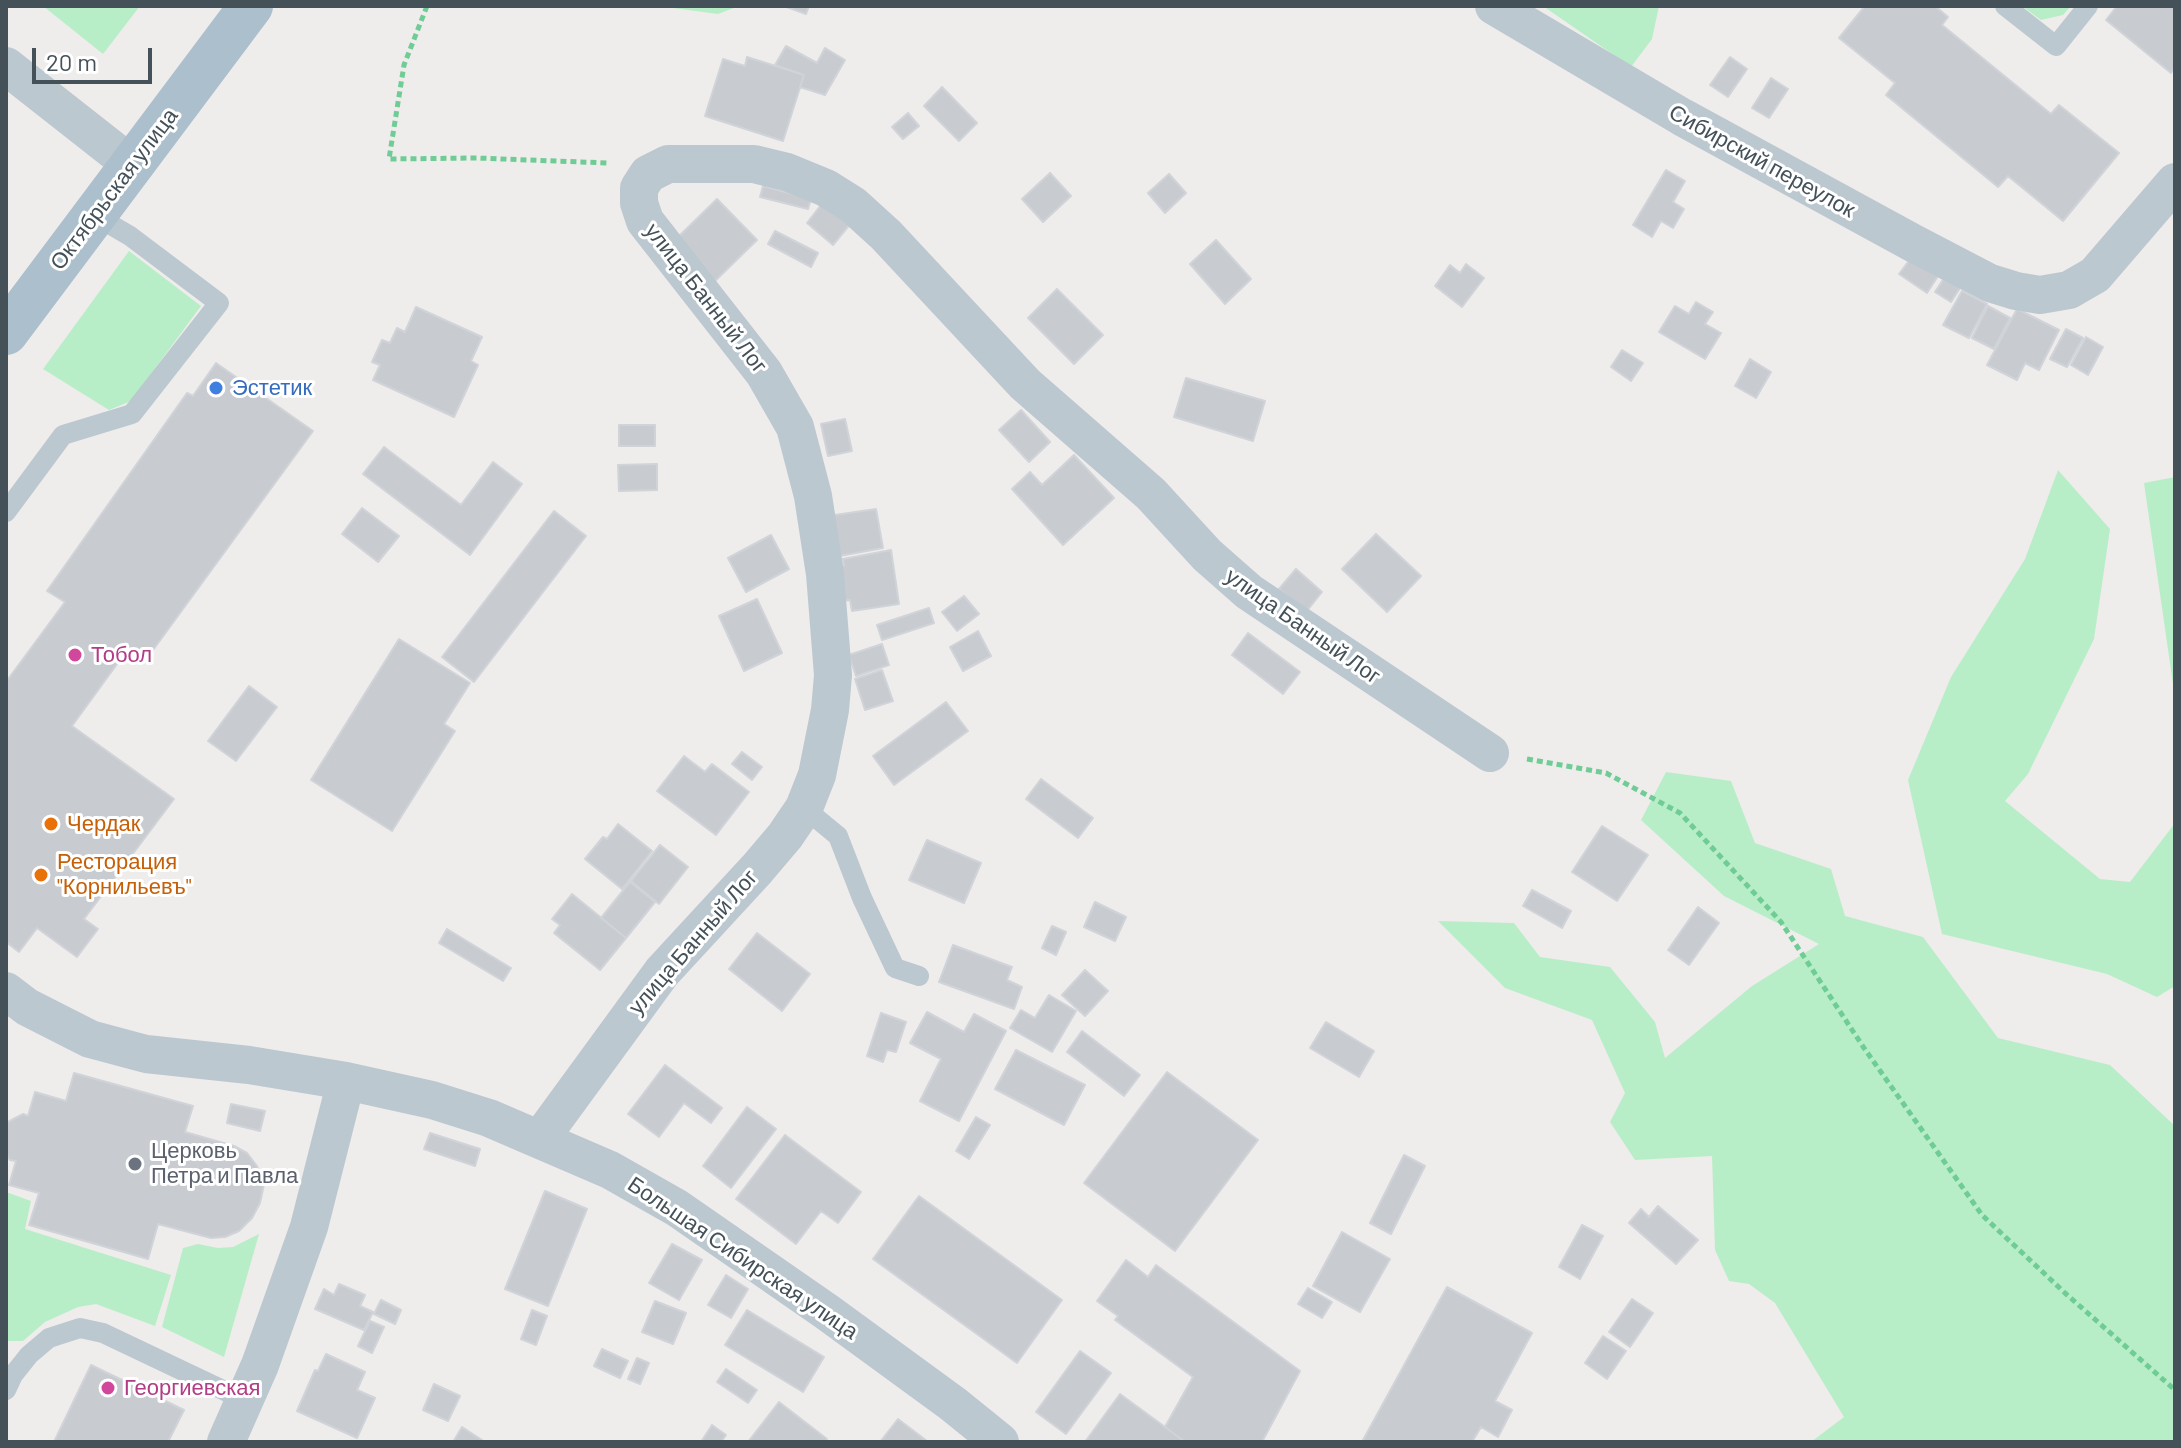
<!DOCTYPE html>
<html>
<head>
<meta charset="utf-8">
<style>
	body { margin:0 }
	#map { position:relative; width:2181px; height:1448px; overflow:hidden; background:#efecec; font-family:Barlow,sans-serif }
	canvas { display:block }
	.frame { position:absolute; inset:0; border:8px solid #445159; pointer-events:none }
	.scale { position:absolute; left:32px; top:48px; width:120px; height:36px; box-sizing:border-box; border:4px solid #445159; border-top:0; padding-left:10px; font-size:24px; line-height:28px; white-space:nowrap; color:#445159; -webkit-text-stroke:6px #fff; paint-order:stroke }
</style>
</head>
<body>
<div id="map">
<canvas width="2181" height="1448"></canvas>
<div class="frame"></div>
<div class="scale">20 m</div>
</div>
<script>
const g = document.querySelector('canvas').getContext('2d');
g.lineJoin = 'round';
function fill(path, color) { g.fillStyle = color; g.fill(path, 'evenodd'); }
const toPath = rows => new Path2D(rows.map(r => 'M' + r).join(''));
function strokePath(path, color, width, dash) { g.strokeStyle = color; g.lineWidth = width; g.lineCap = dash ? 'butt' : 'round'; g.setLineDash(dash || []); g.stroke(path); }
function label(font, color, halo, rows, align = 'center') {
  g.font = font + ' Barlow,sans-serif'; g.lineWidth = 6; g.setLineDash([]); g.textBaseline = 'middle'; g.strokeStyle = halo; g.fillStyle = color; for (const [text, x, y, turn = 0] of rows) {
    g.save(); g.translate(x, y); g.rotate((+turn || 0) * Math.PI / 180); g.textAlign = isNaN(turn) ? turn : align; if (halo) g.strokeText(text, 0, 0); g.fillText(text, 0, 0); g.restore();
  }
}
fill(toPath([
	[43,6,140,6,103,54],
	[658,6,739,6,718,14],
	[1543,6,1659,6,1652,39,1631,67],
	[2022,6,2071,6,2063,15,2041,20],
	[129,251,201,306,131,401,109,410,43,369],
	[2058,470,2110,529,2094,639,2028,774,2005,801,2100,879,2130,882,2175,823,2175,986,2157,997,2107,974,1942,934,1908,780,1951,677,2025,559],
	[2175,477,2175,698,2144,483],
	[1666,772,1731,781,1755,843,1831,869,1845,916,1923,937,1998,1038,2110,1065,2175,1126,2175,1442,1811,1442,1844,1417,1775,1303,1749,1284,1729,1281,1715,1250,1712,1156,1635,1160,1610,1122,1625,1093,1592,1020,1505,988,1438,921,1514,923,1540,957,1610,967,1655,1022,1665,1058,1752,986,1819,944,1724,896,1641,820],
	[6,1192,31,1201,25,1229,171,1275,155,1326,96,1304,78,1307,45,1322,23,1341,6,1341],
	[259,1234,224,1357,162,1327,183,1248,198,1244,218,1248,233,1247]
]), '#b8eec7');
const building = toPath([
	[784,6,809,6,806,14,784,6],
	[1865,6,1935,6,1948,17,1942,25,2051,114,2059,105,2119,153,2063,221,2008,176,1998,187,1886,95,1895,83,1839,38,1865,6],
	[2117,6,2175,6,2175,68,2171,73,2106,20,2117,6],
	[786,46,817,63,825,48,845,60,825,95,800,87,804,75,775,65,786,46],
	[747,57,804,75,783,141,705,116,723,59,745,66,747,57],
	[1730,57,1747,69,1728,97,1710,85,1730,57],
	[1771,78,1788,89,1769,118,1752,108,1771,78],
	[942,87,977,123,959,141,924,106,942,87],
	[908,113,919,126,903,139,892,127,908,113],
	[1666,170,1685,181,1673,202,1684,209,1673,228,1661,221,1652,237,1633,225,1666,170],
	[1050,173,1071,196,1043,222,1022,199,1050,173],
	[1169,174,1186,193,1165,213,1148,193,1169,174],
	[763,186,811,199,808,209,760,197,763,186],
	[717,199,757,240,715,281,675,240,717,199],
	[824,201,851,223,833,245,807,223,824,201],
	[775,231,818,253,811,267,768,244,775,231],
	[1216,240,1251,279,1225,304,1190,264,1216,240],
	[1911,258,1938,276,1927,293,1899,274,1911,258],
	[1466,264,1484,278,1462,307,1435,286,1450,265,1460,273,1466,264],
	[1946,275,1962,285,1951,302,1935,292,1946,275],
	[1057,289,1103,335,1074,364,1028,318,1057,289],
	[1962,291,1987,304,1969,338,1943,325,1962,291],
	[1696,302,1713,312,1705,324,1721,333,1705,359,1659,332,1675,306,1689,314,1696,302],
	[1988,306,2010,318,1994,349,1972,338,1988,306],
	[416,307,482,337,471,361,478,365,454,417,373,380,380,365,372,362,382,340,390,343,397,328,405,332,416,307],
	[2017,309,2059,330,2039,370,2025,363,2017,380,1987,365,2017,309],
	[2066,329,2083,338,2067,367,2050,359,2066,329],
	[2086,337,2103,347,2088,375,2071,365,2086,337],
	[1622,350,1643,363,1631,381,1611,367,1622,350],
	[1750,359,1771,372,1756,398,1735,386,1750,359],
	[216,363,313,431,145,661,128,649,72,726,174,799,84,919,98,929,77,957,37,928,19,952,6,942,6,682,65,602,47,591,187,393,193,396,216,363],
	[1186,378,1265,401,1253,441,1174,417,1186,378],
	[1021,410,1050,442,1029,462,999,430,1021,410],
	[845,419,852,451,828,456,821,424,845,419],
	[619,425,655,425,655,446,619,446,619,425],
	[384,447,461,505,493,462,522,484,470,555,363,474,384,447],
	[1074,455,1114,498,1063,545,1012,489,1030,472,1042,485,1074,455],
	[657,464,657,490,619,491,618,465,657,464],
	[362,508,399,536,378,562,342,534,362,508],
	[876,509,883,548,834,557,828,516,876,509],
	[554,511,586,536,474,682,442,657,554,511],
	[1376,534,1421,576,1387,612,1342,569,1376,534],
	[771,535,789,569,746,592,728,558,771,535],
	[891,550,899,604,852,611,850,600,842,601,837,567,844,566,843,559,891,550],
	[1296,569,1322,592,1306,612,1279,589,1296,569],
	[964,596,979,614,957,631,942,612,964,596],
	[757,599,782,653,744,671,719,616,757,599],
	[929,608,934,623,882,640,877,625,929,608],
	[978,631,991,656,963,671,950,647,978,631],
	[1248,633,1300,672,1283,694,1232,655,1248,633],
	[399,639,470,683,444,724,455,731,392,831,311,780,399,639],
	[882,644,889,665,856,676,849,655,882,644],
	[882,670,893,701,865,710,855,679,882,670],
	[249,686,277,707,236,761,208,741,249,686],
	[946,702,968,731,894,785,873,756,946,702],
	[742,752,762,767,752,780,732,764,742,752],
	[684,756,705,772,712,764,749,792,716,835,657,791,684,756],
	[1041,779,1093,818,1078,838,1026,799,1041,779],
	[618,824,652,851,622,889,585,859,603,837,607,839,618,824],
	[1602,826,1648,855,1617,901,1572,872,1602,826],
	[927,840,981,863,964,903,909,880,927,840],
	[660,845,688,867,659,904,631,881,660,845],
	[630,882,655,902,626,938,601,918,630,882],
	[1532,890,1571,911,1562,928,1523,906,1532,890],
	[572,894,626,938,600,970,554,933,560,925,552,919,572,894],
	[1095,902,1126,917,1115,941,1084,927,1095,902],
	[1698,907,1719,923,1689,965,1668,950,1698,907],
	[1052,926,1066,932,1056,955,1042,948,1052,926],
	[447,929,511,968,503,981,439,943,447,929],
	[757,933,810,974,782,1011,729,969,757,933],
	[953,945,1012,967,1007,980,1022,987,1014,1009,939,982,953,945],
	[1085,970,1108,991,1085,1016,1062,995,1085,970],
	[1049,995,1076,1011,1052,1052,1010,1028,1021,1010,1035,1018,1049,995],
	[927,1012,964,1032,974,1014,1006,1031,959,1121,920,1101,941,1059,910,1043,927,1012],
	[881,1013,906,1022,896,1052,887,1050,883,1062,867,1056,881,1013],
	[1326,1022,1374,1051,1359,1077,1310,1048,1326,1022],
	[1082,1031,1140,1075,1124,1096,1067,1052,1082,1031],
	[1016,1050,1085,1085,1064,1125,995,1089,1016,1050],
	[665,1065,722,1108,711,1123,684,1103,659,1137,628,1114,665,1065],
	[1167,1072,1258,1140,1175,1251,1084,1183,1167,1072],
	[74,1073,193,1106,185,1132,234,1146,247,1153,257,1166,264,1184,260,1203,252,1218,239,1231,225,1237,211,1238,158,1224,148,1259,29,1225,39,1193,9,1185,16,1161,10,1160,6,1153,6,1123,23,1114,28,1116,35,1092,66,1101,74,1073],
	[231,1104,265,1111,260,1131,227,1123,231,1104],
	[747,1107,776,1129,731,1188,703,1166,747,1107],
	[976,1117,990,1125,969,1159,956,1151,976,1117],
	[430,1133,480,1149,475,1166,424,1149,430,1133],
	[785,1135,861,1192,838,1223,821,1211,796,1244,736,1199,785,1135],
	[1404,1155,1425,1166,1391,1234,1370,1223,1404,1155],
	[545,1191,587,1209,548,1306,505,1289,545,1191],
	[919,1196,1062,1300,1017,1363,873,1259,919,1196],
	[1658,1206,1698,1240,1676,1264,1629,1223,1641,1209,1649,1217,1658,1206],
	[1582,1225,1603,1236,1580,1279,1559,1267,1582,1225],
	[1342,1232,1390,1259,1360,1312,1313,1286,1342,1232],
	[672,1244,702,1260,679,1300,649,1283,672,1244],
	[1126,1260,1148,1277,1156,1265,1300,1371,1262,1442,1185,1442,1165,1427,1193,1377,1115,1320,1118,1316,1097,1301,1126,1260],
	[726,1275,748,1289,731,1318,708,1305,726,1275],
	[339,1284,365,1295,360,1306,373,1312,364,1330,315,1309,324,1289,334,1295,339,1284],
	[1447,1287,1532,1333,1495,1401,1512,1410,1498,1437,1481,1427,1472,1442,1362,1442,1447,1287],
	[1308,1288,1332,1302,1322,1318,1298,1304,1308,1288],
	[1632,1299,1653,1313,1630,1347,1609,1332,1632,1299],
	[381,1300,401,1310,395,1324,374,1314,381,1300],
	[655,1301,686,1313,673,1344,642,1332,655,1301],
	[532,1310,547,1316,536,1345,521,1339,532,1310],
	[747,1310,824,1357,803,1392,725,1345,747,1310],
	[370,1321,384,1327,372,1353,358,1346,370,1321],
	[1603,1336,1626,1351,1607,1379,1585,1363,1603,1336],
	[602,1349,628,1361,620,1378,594,1366,602,1349],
	[1080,1351,1111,1373,1066,1434,1036,1412,1080,1351],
	[326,1354,365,1372,357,1390,375,1398,357,1438,297,1411,315,1370,318,1371,326,1354],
	[637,1358,649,1363,640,1384,628,1379,637,1358],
	[91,1365,184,1410,168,1442,54,1442,91,1365],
	[726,1369,757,1390,748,1403,717,1382,726,1369],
	[434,1384,460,1396,448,1421,423,1410,434,1384],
	[1120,1394,1165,1427,1185,1442,1085,1442,1120,1394],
	[779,1402,827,1439,825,1442,748,1442,779,1402],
	[898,1419,927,1441,927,1442,880,1442,898,1419],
	[712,1425,726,1435,721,1442,701,1442,712,1425],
	[462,1427,485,1442,453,1442,462,1427]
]);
fill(building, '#c8ccd1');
strokePath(building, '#d0d3d8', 2);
strokePath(toPath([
	[427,6,404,65,389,159,477,158,608,163],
	[1527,759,1606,773,1680,813,1781,922,1864,1048,1982,1215,2065,1293,2175,1390]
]), '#70cc95', 5, [6, 4]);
strokePath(toPath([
	[2005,6,2056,46,2088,6],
	[6,512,63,435,132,414,219,303,130,236,94,215],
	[804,808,838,836,862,898,895,968,919,976],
	[6,1390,13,1375,29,1355,49,1338,80,1328,103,1333,244,1400]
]), '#bcc8cf', 20);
strokePath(toPath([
	[1494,6,1682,117,1913,243,1990,283,2016,291,2040,295,2069,290,2095,275,2175,182],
	[6,66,132,165],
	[6,991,27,1007,90,1039,146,1054,249,1065,346,1081,432,1100,489,1118,610,1170,677,1208,827,1312,953,1404,1000,1442],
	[540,1139,662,972,757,869,785,836,804,808,817,775,830,710,833,675,825,574,813,496,795,427,764,373,645,221,639,203,639,188,648,174,668,164,754,164,787,172,826,188,853,205,886,235,1025,384,1151,494,1207,555,1249,592,1490,753],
	[226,1442,260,1365,309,1227,346,1081]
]), '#bcc8cf', 38);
strokePath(toPath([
	[6,333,251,6]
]), '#abbfcc', 44);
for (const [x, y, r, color] of [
	[216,388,8,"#3f7fe0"],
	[75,655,8,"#d1479c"],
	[51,824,8,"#e8710a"],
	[41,875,8,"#e8710a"],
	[135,1164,8,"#6b7280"],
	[108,1388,8,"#d1479c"]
]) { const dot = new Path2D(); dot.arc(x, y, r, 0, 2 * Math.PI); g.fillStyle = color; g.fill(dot); strokePath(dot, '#fff', 3); }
label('22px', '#445159', '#fff', [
	["Сибирский переулок",1762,161,29],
	["Октябрьская улица",114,189,-53],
	["улица Банный Лог",706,298,52],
	["улица Банный Лог",1303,626,35],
	["улица Банный Лог",693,942,-49],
	["Большая Сибирская улица",743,1258,34]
]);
label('22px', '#366cbe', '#fff', [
	["Эстетик",232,388]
], 'left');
label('22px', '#b23c85', '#fff', [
	["Тобол",91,655],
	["Георгиевская",124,1388]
], 'left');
label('22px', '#c56008', '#fff', [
	["Чердак",67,824],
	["Ресторация",57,862],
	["\"Корнильевъ\"",57,887]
], 'left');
label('22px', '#5b616d', '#fff', [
	["Церковь",151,1151],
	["Петра и Павла",151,1176]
], 'left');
</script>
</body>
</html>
